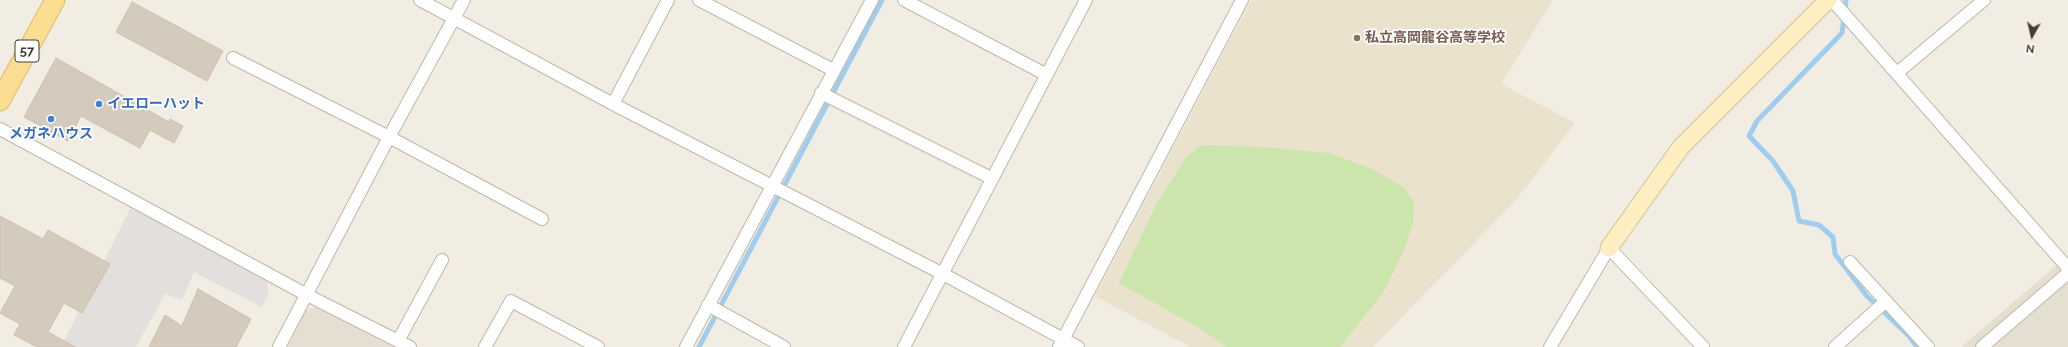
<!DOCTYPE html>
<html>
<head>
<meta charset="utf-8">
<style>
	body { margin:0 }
	#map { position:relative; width:2068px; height:347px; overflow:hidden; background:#f1ede3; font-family:Raleway,sans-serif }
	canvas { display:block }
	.north { position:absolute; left:2012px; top:16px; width:40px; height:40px; -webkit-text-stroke:3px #fff; paint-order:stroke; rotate:188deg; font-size:11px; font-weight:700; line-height:16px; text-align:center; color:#433d34 }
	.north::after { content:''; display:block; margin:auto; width:14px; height:18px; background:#433d34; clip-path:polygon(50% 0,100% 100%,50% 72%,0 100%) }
</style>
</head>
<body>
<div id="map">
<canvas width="2068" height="347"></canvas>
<div class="north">N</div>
</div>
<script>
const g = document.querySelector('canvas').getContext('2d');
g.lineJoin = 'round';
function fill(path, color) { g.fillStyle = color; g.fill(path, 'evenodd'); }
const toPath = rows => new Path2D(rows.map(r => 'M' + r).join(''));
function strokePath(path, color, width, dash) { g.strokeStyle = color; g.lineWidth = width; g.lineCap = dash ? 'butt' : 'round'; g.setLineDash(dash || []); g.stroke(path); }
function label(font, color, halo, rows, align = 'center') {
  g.font = font + ' Raleway,"Noto Sans JP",sans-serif'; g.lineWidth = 3.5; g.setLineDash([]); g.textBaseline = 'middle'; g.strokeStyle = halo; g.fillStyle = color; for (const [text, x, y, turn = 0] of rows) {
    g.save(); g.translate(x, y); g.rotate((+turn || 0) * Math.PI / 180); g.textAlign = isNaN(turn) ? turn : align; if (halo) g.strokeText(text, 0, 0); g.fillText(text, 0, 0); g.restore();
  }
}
fill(toPath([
	[2058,264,2068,276,2068,347,1961,347],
	[320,306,400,347,287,347,306,310]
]), '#e5dfd1');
fill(toPath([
	[1251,0,1553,0,1501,84,1575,123,1516,200,1373,347,1190,347,1095,296]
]), '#eae2cd');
fill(toPath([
	[1202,145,1262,147,1329,153,1370,168,1403,187,1414,201,1413,223,1404,250,1383,293,1340,347,1226,347,1201,329,1119,283,1156,205,1186,157]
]), '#cbe5ac');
fill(toPath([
	[133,203,267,275,268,296,262,307,194,272,182,300,165,294,136,347,61,347]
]), '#e2dfdc');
strokePath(toPath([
	[1846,0,1842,33,1757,121,1749,136,1773,161,1793,191,1799,221,1819,225,1833,237,1835,254,1867,296,1909,336,1917,347],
	[699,347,882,0]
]), '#a0cdee', 5);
const building = toPath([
	[132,2,223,51,207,81,116,32,132,2],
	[56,58,169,122,170,119,183,126,174,143,150,130,140,148,81,116,68,141,24,117,56,58],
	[0,216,43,239,48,230,110,264,82,313,64,303,48,332,75,347,37,347,14,335,20,324,0,313,15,286,0,278,0,216],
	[198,289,251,319,236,347,149,347,165,315,182,326,198,289]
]);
fill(building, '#d5cbbc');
strokePath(building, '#cdc0ac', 1);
const street = toPath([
	[420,0,613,104,943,274,1078,347],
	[699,0,833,70],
	[904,0,1047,75],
	[1832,0,2068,268],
	[233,58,389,137,542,219],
	[1897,73,1984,0],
	[821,93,991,178],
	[613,104,668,0],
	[0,129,307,295,410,347],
	[1850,262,1928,347],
	[708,305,784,347],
	[398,341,442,260],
	[279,347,389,137,464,0],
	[485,347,511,301,598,347],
	[686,347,872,0],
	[904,347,1086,0],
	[1059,347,1242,0],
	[1550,347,1609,248,1703,347],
	[1835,347,1886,301],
	[1982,347,2068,273]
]);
const secondary = toPath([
	[1609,248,1681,147,1828,0]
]);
const primary = toPath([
	[0,101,55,0]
]);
strokePath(street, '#bfb7a9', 14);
strokePath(secondary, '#d1c194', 19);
strokePath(primary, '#e0bb62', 21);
strokePath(street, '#fff', 12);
strokePath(secondary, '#fdefc1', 17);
strokePath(primary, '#fcde92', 19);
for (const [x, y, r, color] of [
	[1357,38,4,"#8d6e63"],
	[99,104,4,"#3f7fe0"],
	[51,119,4,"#3f7fe0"]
]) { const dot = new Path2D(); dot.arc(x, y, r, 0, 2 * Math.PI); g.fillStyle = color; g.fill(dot); strokePath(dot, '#fff', 1.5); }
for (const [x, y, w] of [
	[27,51,24]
]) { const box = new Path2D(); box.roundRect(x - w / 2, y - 11, w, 22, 3); g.fillStyle = '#fff'; g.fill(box); strokePath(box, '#433d34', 1); }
label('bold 13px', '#433d34', null, [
	["57",27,51]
]);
label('bold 14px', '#785e54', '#fff', [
	["私立高岡龍谷高等学校",1365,38]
], 'left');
label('bold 14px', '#366cbe', '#fff', [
	["イエローハット",107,104],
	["メガネハウス",51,134,"center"]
], 'left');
</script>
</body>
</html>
